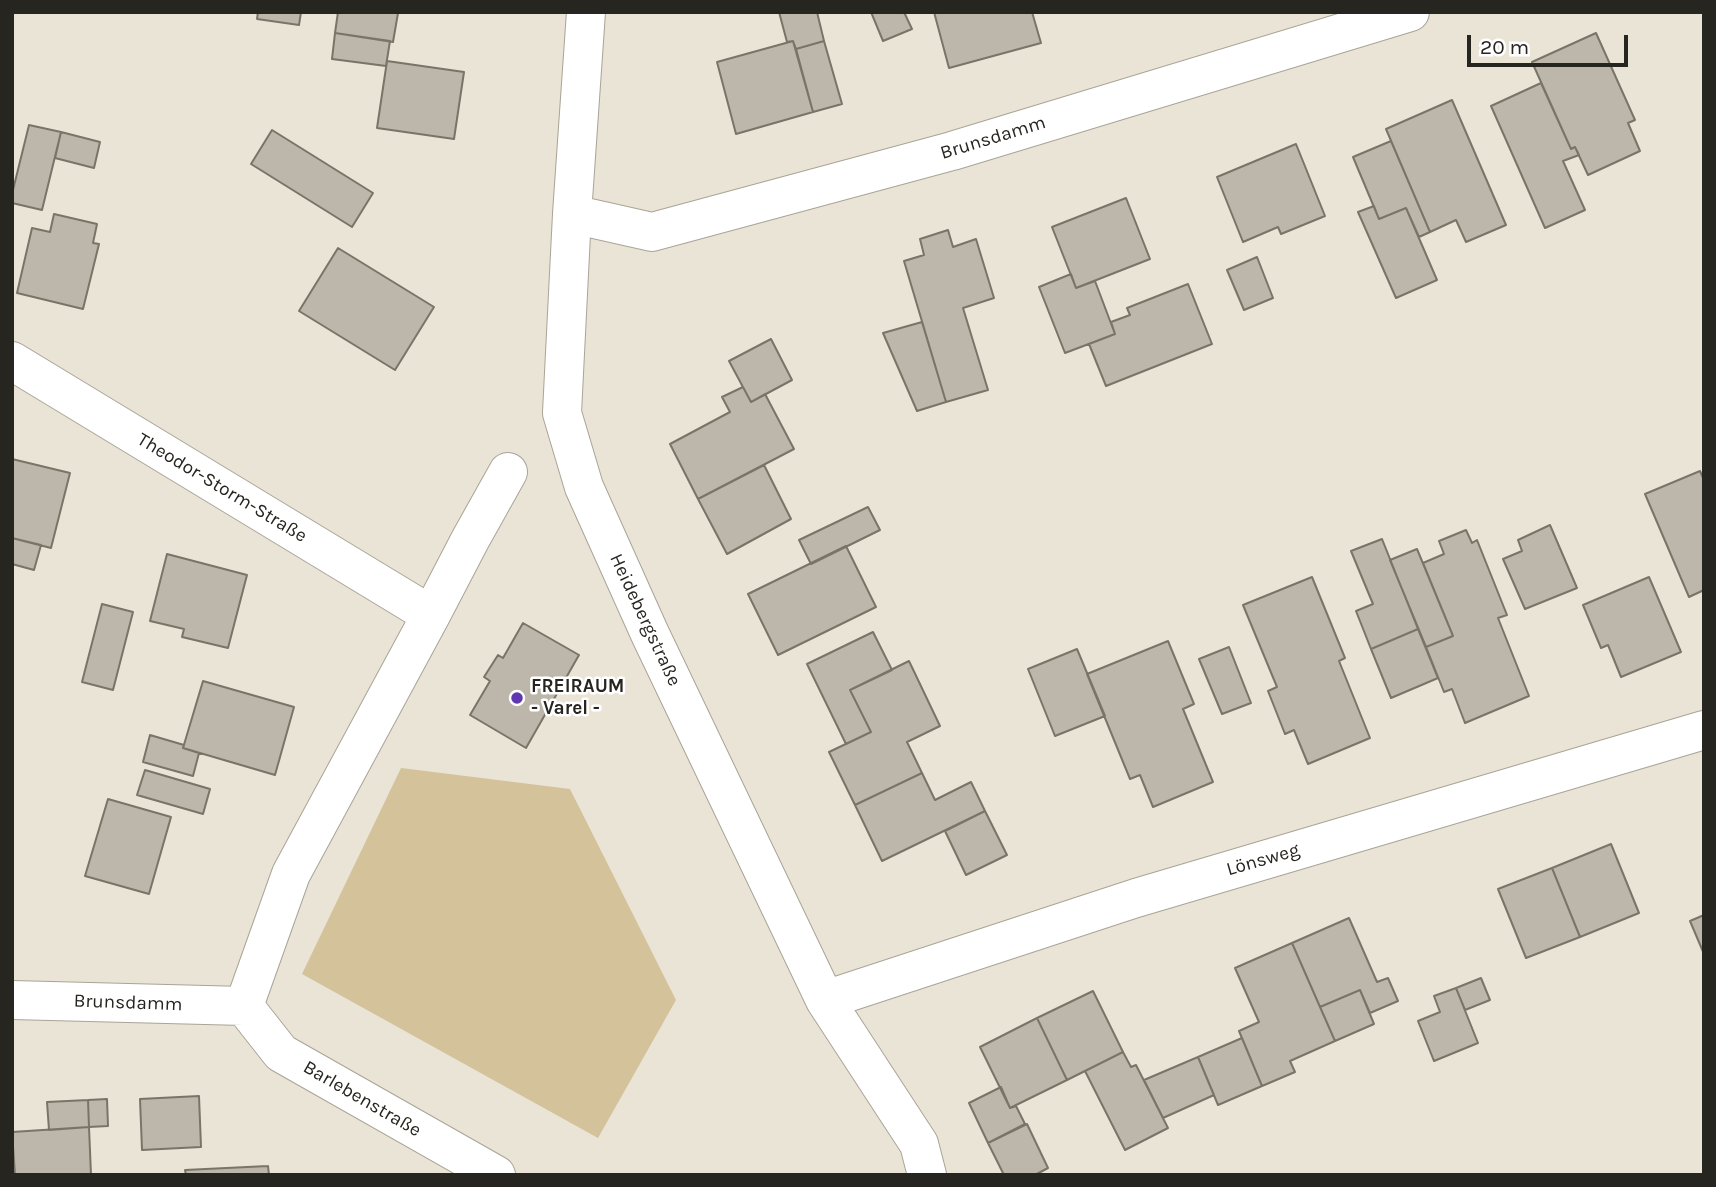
<!DOCTYPE html>
<html>
<head>
<meta charset="utf-8">
<style>
	body { margin:0 }
	#map { position:relative; width:1716px; height:1187px; overflow:hidden; background:#eae4d6; font-family:Karla,sans-serif }
	canvas { display:block }
	.frame { position:absolute; inset:0; border:14px solid #272520; pointer-events:none }
	.scale { position:absolute; left:1467px; top:35px; width:161px; height:32px; box-sizing:border-box; border:4px solid #272520; border-top:0; padding-left:9px; font-size:21px; line-height:24px; white-space:nowrap; color:#272520; -webkit-text-stroke:5px #fff; paint-order:stroke }
</style>
</head>
<body>
<div id="map">
<canvas width="1716" height="1187"></canvas>
<div class="frame"></div>
<div class="scale">20 m</div>
</div>
<script>
const g = document.querySelector('canvas').getContext('2d');
g.lineJoin = 'round';
function fill(path, color) { g.fillStyle = color; g.fill(path, 'evenodd'); }
const toPath = rows => new Path2D(rows.map(r => 'M' + r).join(''));
function strokePath(path, color, width, dash) { g.strokeStyle = color; g.lineWidth = width; g.lineCap = dash ? 'butt' : 'round'; g.setLineDash(dash || []); g.stroke(path); }
function label(font, color, halo, rows, align = 'center') {
  g.font = font + ' Karla,sans-serif'; g.lineWidth = 5; g.setLineDash([]); g.textBaseline = 'middle'; g.strokeStyle = halo; g.fillStyle = color; for (const [text, x, y, turn = 0] of rows) {
    g.save(); g.translate(x, y); g.rotate((+turn || 0) * Math.PI / 180); g.textAlign = isNaN(turn) ? turn : align; if (halo) g.strokeText(text, 0, 0); g.fillText(text, 0, 0); g.restore();
  }
}
fill(toPath([
	[401,768,570,789,676,1000,598,1138,302,974]
]), '#d3c29a');
const building = toPath([
	[258,12,301,12,299,25,257,19,258,12],
	[338,12,398,13,393,42,335,33,338,12],
	[779,12,817,12,824,41,796,49,793,41,787,42,779,12],
	[871,12,904,12,912,29,883,41,871,12],
	[934,12,1032,12,1041,43,949,68,934,12],
	[335,33,390,41,386,66,332,59,335,33],
	[1596,33,1635,120,1628,123,1640,151,1588,175,1575,147,1571,149,1532,62,1596,33],
	[793,41,813,112,736,134,717,62,793,41],
	[824,41,842,104,813,112,796,49,824,41],
	[387,61,464,72,454,139,377,128,387,61],
	[1541,83,1571,149,1575,147,1579,155,1563,161,1585,210,1545,228,1491,106,1541,83],
	[1452,100,1506,225,1466,242,1456,220,1430,232,1386,129,1452,100],
	[29,125,61,132,42,210,12,203,12,194,29,125],
	[272,130,373,193,352,227,251,164,272,130],
	[61,132,100,142,94,168,55,158,61,132],
	[1391,141,1430,232,1419,237,1406,208,1379,219,1353,157,1391,141],
	[1296,144,1325,216,1281,234,1278,227,1243,242,1217,177,1296,144],
	[1126,198,1150,259,1076,288,1052,227,1126,198],
	[1374,206,1379,219,1406,208,1437,280,1396,298,1358,212,1374,206],
	[54,214,97,224,93,243,99,244,83,309,17,293,32,228,50,232,54,214],
	[948,230,953,247,976,239,994,298,963,308,988,390,946,402,904,261,924,255,920,239,948,230],
	[338,248,434,307,395,370,299,311,338,248],
	[1257,257,1273,298,1244,310,1227,270,1257,257],
	[1071,274,1076,288,1095,281,1115,334,1065,353,1039,287,1071,274],
	[1188,284,1212,344,1106,386,1089,344,1115,334,1111,322,1130,315,1127,308,1188,284],
	[922,322,946,402,917,411,883,333,922,322],
	[771,339,792,380,751,402,729,361,771,339],
	[743,387,751,402,765,394,794,449,698,499,670,444,730,412,722,397,743,387],
	[12,459,70,473,51,548,12,538,12,459],
	[764,465,791,519,727,554,698,499,764,465],
	[1700,471,1704,480,1704,590,1689,597,1645,494,1700,471],
	[868,507,880,530,811,564,799,540,868,507],
	[1550,525,1577,588,1525,609,1503,559,1522,551,1518,540,1550,525],
	[1466,530,1472,543,1477,540,1507,615,1498,618,1529,696,1465,723,1452,689,1444,692,1426,647,1453,636,1423,563,1444,554,1439,541,1466,530],
	[12,538,41,545,34,570,12,564,12,538],
	[1382,539,1418,629,1371,649,1356,611,1373,604,1351,551,1382,539],
	[846,546,876,607,778,655,748,594,846,546],
	[1417,549,1453,636,1426,647,1390,560,1417,549],
	[167,554,247,575,228,648,182,637,184,629,150,621,167,554],
	[1312,577,1345,658,1339,661,1370,738,1308,764,1294,730,1285,734,1268,691,1277,687,1243,605,1312,577],
	[1649,577,1681,652,1621,677,1608,645,1601,648,1583,605,1649,577],
	[102,604,133,612,113,690,82,682,102,604],
	[523,623,579,655,526,748,470,715,490,681,484,677,498,655,503,658,523,623],
	[1418,629,1438,678,1391,698,1371,649,1418,629],
	[873,632,892,670,850,690,871,732,846,744,807,664,873,632],
	[1168,641,1194,704,1183,709,1213,782,1153,807,1140,775,1130,779,1087,674,1168,641],
	[1229,647,1251,703,1222,714,1199,659,1229,647],
	[1077,649,1105,716,1055,736,1028,669,1077,649],
	[909,661,940,726,907,742,922,773,855,805,829,752,871,732,850,690,909,661],
	[203,681,294,707,275,775,183,748,203,681],
	[150,735,184,745,183,748,199,753,193,776,143,762,150,735],
	[145,770,210,789,203,814,137,795,145,770],
	[922,773,935,800,971,782,985,811,882,861,855,805,922,773],
	[108,799,171,817,149,894,85,876,108,799],
	[985,811,1007,855,966,875,945,831,985,811],
	[1611,844,1639,913,1580,937,1552,868,1611,844],
	[1552,868,1580,937,1526,958,1498,889,1552,868],
	[1704,915,1704,954,1690,921,1704,915],
	[1349,918,1377,982,1388,978,1398,1001,1370,1013,1360,990,1320,1007,1292,943,1349,918],
	[1292,943,1335,1041,1290,1061,1295,1072,1262,1086,1239,1031,1259,1022,1235,968,1292,943],
	[1481,978,1490,1000,1465,1010,1456,988,1481,978],
	[1456,988,1478,1043,1434,1061,1418,1021,1440,1012,1434,996,1456,988],
	[1360,990,1374,1024,1335,1041,1320,1007,1360,990],
	[1093,991,1123,1052,1067,1080,1037,1018,1093,991],
	[1037,1018,1067,1080,1010,1108,980,1047,1037,1018],
	[1242,1038,1262,1086,1218,1105,1198,1057,1242,1038],
	[1123,1052,1131,1067,1136,1065,1168,1128,1125,1150,1085,1071,1123,1052],
	[1198,1057,1214,1095,1163,1118,1144,1080,1198,1057],
	[1001,1087,1010,1108,1016,1106,1025,1124,988,1143,969,1103,1001,1087],
	[199,1096,201,1147,142,1150,140,1099,199,1096],
	[107,1099,108,1126,89,1127,88,1100,107,1099],
	[88,1100,89,1127,49,1130,47,1102,88,1100],
	[1027,1124,1048,1168,1035,1175,1004,1175,988,1143,1027,1124],
	[89,1127,91,1175,15,1175,12,1132,89,1127],
	[268,1166,269,1175,186,1175,185,1170,268,1166]
]);
fill(building, '#bcb7aa');
strokePath(building, '#797468', 2);
const street = toPath([
	[586,12,572,214,562,413,584,487,650,634,825,1000,919,1144,927,1175],
	[572,214,652,232,952,151,1410,12],
	[12,361,431,615],
	[12,1000,244,1006],
	[825,1000,1136,898,1704,730],
	[244,1006,291,874,431,615,470,540,508,472],
	[244,1006,281,1053,496,1175]
]);
strokePath(street, '#a9a497', 40);
strokePath(street, '#fff', 38);
for (const [x, y, r, color] of [
	[517,698,7,"#5d38b0"]
]) { const dot = new Path2D(); dot.arc(x, y, r, 0, 2 * Math.PI); g.fillStyle = color; g.fill(dot); strokePath(dot, '#fff', 2.5); }
label('19px', '#272520', '#fff', [
	["Brunsdamm",993,138,-17],
	["Theodor-Storm-Straße",222,488,31],
	["Heidebergstraße",645,620,65],
	["Lönsweg",1263,860,-16],
	["Brunsdamm",128,1003,2],
	["Barlebenstraße",362,1099,30]
]);
label('bold 19px', '#272520', '#fff', [
	["FREIRAUM",531,687],
	["- Varel -",531,709]
], 'left');
</script>
</body>
</html>
